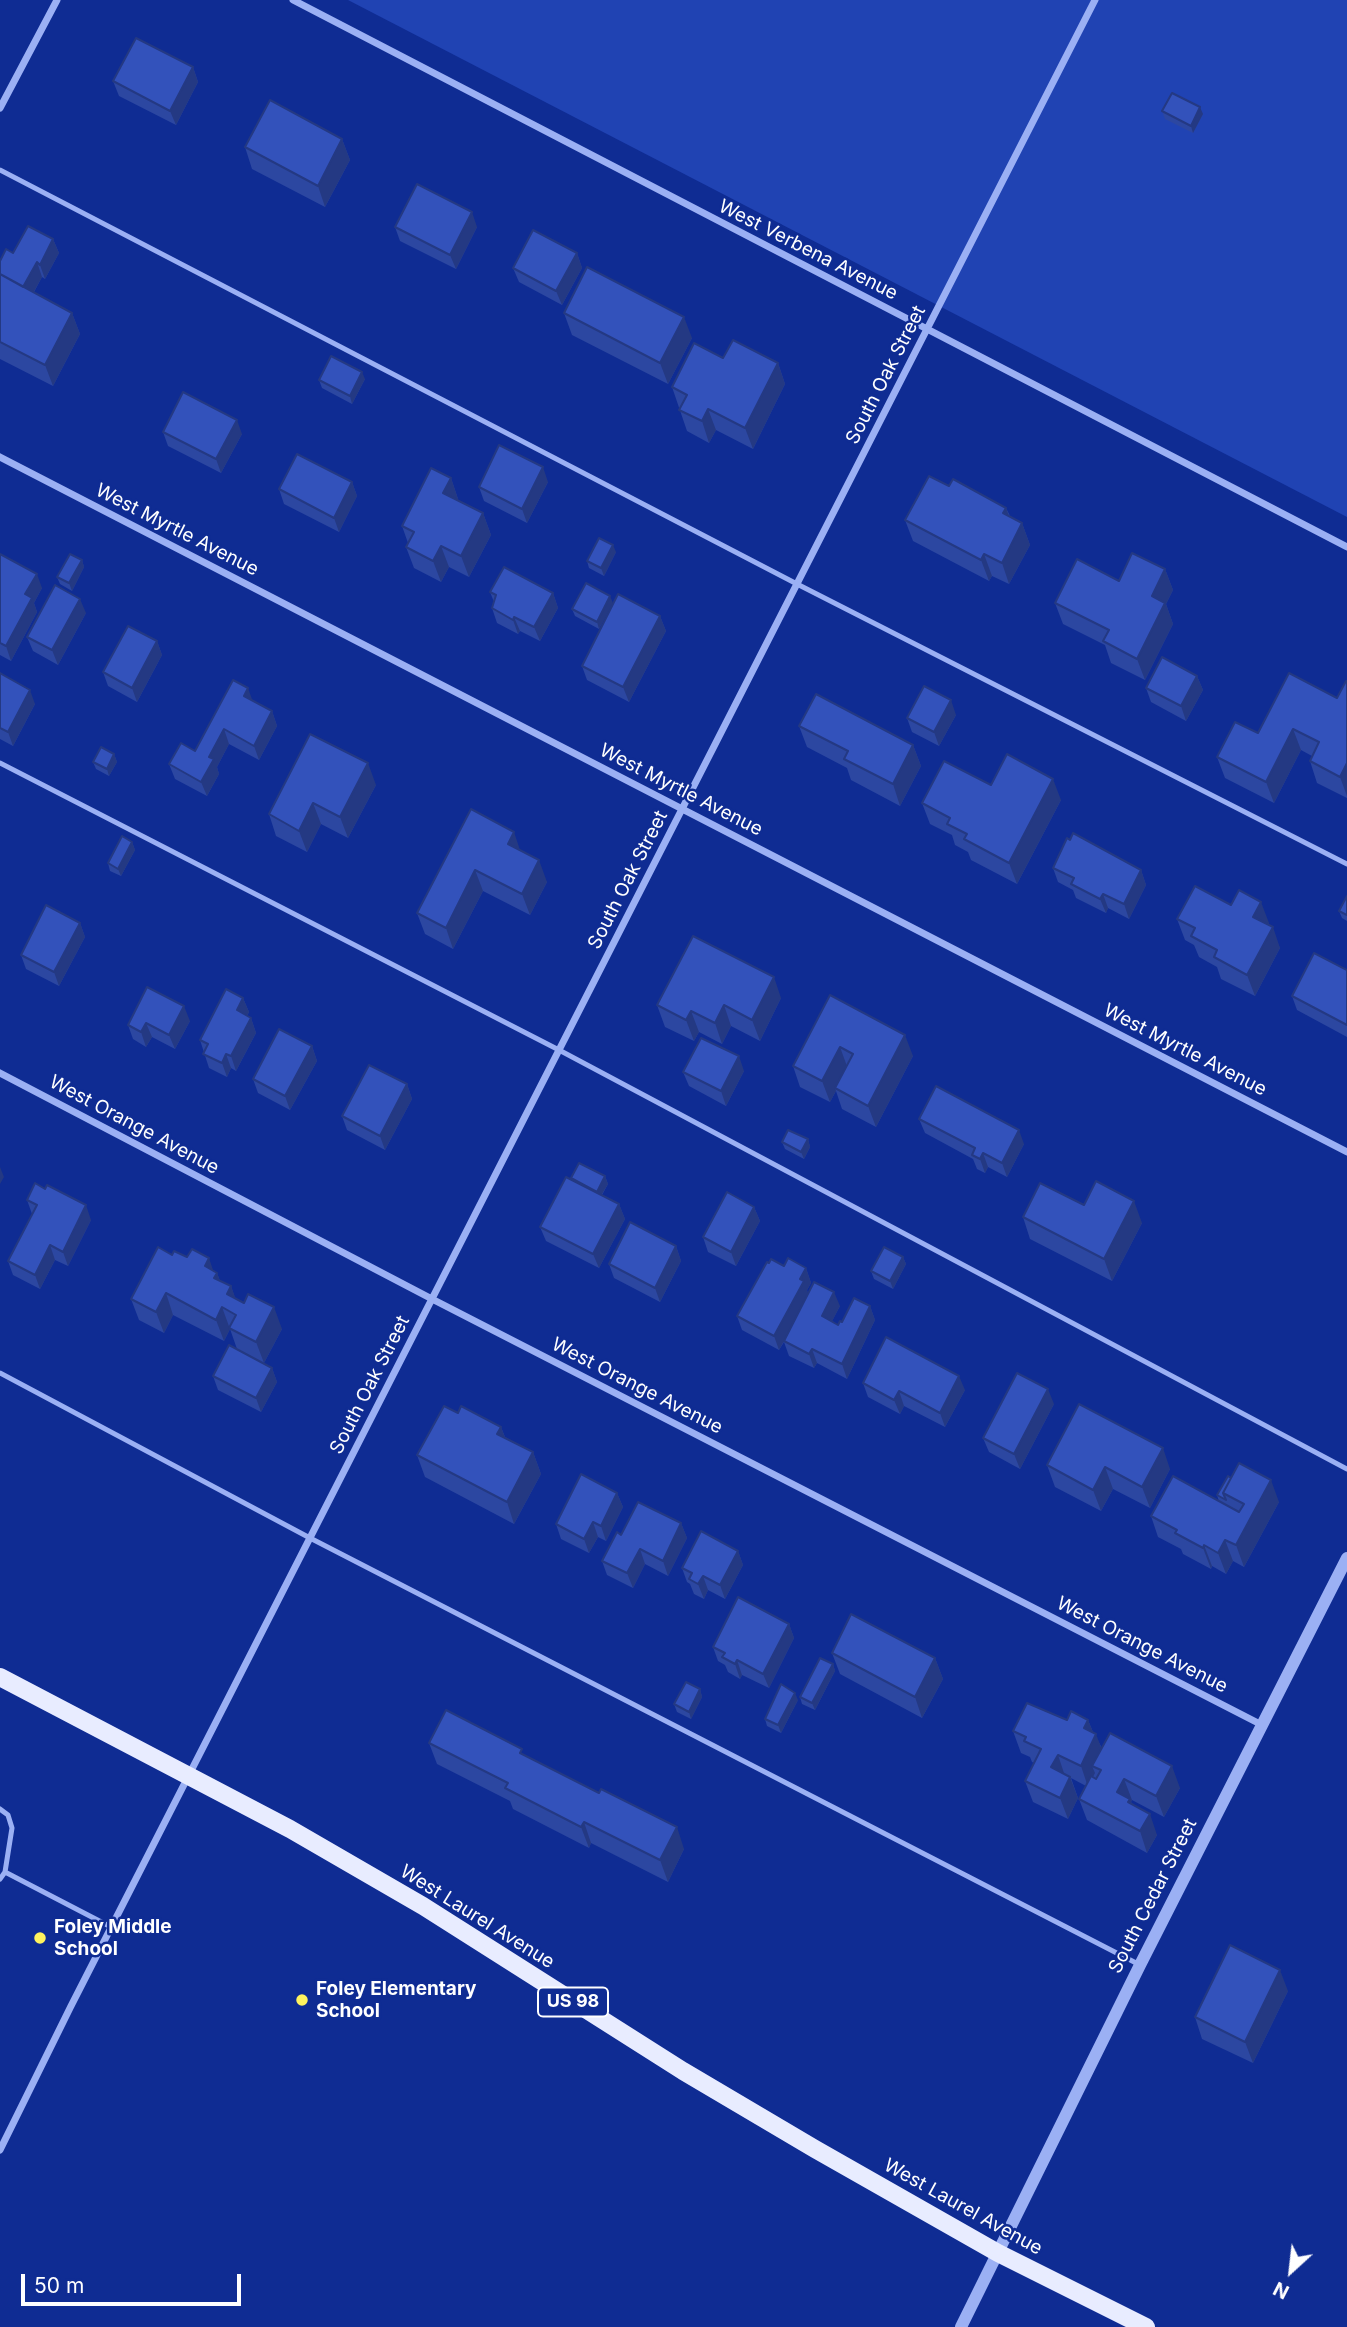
<!DOCTYPE html>
<html>
<head>
<meta charset="utf-8">
<style>
	body { margin:0 }
	#map { position:relative; width:1347px; height:2327px; overflow:hidden; background:#0f2c93; font-family:Inter,sans-serif }
	canvas { display:block }
	.north { position:absolute; left:1256px; top:2236px; width:70px; height:70px; -webkit-text-stroke:5px #0f2c93; paint-order:stroke; rotate:207deg; font-size:19px; font-weight:700; line-height:28px; text-align:center; color:#fff }
	.north::after { content:''; display:block; margin:auto; width:24px; height:32px; background:#fff; clip-path:polygon(50% 0,100% 100%,50% 72%,0 100%) }
	.scale { position:absolute; left:21px; top:2274px; width:220px; height:32px; box-sizing:border-box; border:4px solid #fff; border-top:0; padding-left:9px; font-size:21px; line-height:24px; white-space:nowrap; color:#fff; -webkit-text-stroke:5px #0f2c93; paint-order:stroke }
</style>
</head>
<body>
<div id="map">
<canvas width="1347" height="2327"></canvas>
<div class="north">N</div>
<div class="scale">50 m</div>
</div>
<script>
const g = document.querySelector('canvas').getContext('2d');
g.lineJoin = 'round';
function fill(path, color) { g.fillStyle = color; g.fill(path, 'evenodd'); }
const toPath = rows => new Path2D(rows.map(r => 'M' + r).join(''));
function strokePath(path, color, width, dash) { g.strokeStyle = color; g.lineWidth = width; g.lineCap = dash ? 'butt' : 'round'; g.setLineDash(dash || []); g.stroke(path); }
function label(font, color, halo, rows, align = 'center') {
  g.font = font + ' Inter,sans-serif'; g.lineWidth = 5; g.setLineDash([]); g.textBaseline = 'middle'; g.strokeStyle = halo; g.fillStyle = color; for (const [text, x, y, turn = 0] of rows) {
    g.save(); g.translate(x, y); g.rotate((+turn || 0) * Math.PI / 180); g.textAlign = isNaN(turn) ? turn : align; if (halo) g.strokeText(text, 0, 0); g.fillText(text, 0, 0); g.restore();
  }
}
fill(toPath([
	[348,0,1347,0,1347,517]
]), '#2043b3');
strokePath(toPath([
	[0,170,797,584,1347,864],
	[0,763,559,1050,1347,1469],
	[0,1373,310,1538,1140,1965],
	[0,1809,8,1815,12,1828,5,1872,0,1879],
	[5,1872,111,1927]
]), '#9bb0f4', 5);
strokePath(toPath([
	[293,0,1347,547],
	[0,108,57,0],
	[0,457,1347,1152],
	[0,1073,432,1299,1262,1725],
	[0,2150,71,2006,1095,0]
]), '#9bb0f4', 7);
strokePath(toPath([
	[961,2327,1140,1965,1347,1558]
]), '#9bb0f4', 12);
strokePath(toPath([
	[0,1677,290,1829,423,1906,683,2071,815,2149,998,2253,1146,2327]
]), '#e8ecff', 18);
fill(toPath([
	[193,67,198,82,176,125,119,96,113,81],
	[1162,111,1203,114,1193,133,1165,119],
	[342,139,350,160,325,207,252,169,245,147],
	[395,227,477,227,456,269,400,241],
	[53,239,59,253,45,279,42,277,34,292,72,313,80,334,53,386,0,359,0,261,13,253],
	[577,253,582,268,562,305,519,282,513,268],
	[564,313,692,338,668,384,572,335],
	[723,358,778,363,785,384,753,449,716,430,709,443,687,431,672,387],
	[365,379,352,404,322,388,319,380],
	[163,432,242,434,221,473,168,446],
	[451,478,458,499,458,500,483,513,491,535,469,577,449,567,441,582,414,568,406,547,408,543,402,526],
	[352,482,357,496,339,532,284,504,279,489],
	[548,482,527,523,484,501,479,487],
	[949,486,1006,508,1010,516,1022,523,1030,545,1009,584,992,576,989,581,913,541,905,520],
	[616,552,604,576,589,568,587,561],
	[0,554,42,588,34,603,37,612,11,661,0,655],
	[82,560,84,567,72,591,60,584,57,577],
	[1165,569,1173,590,1166,604,1173,624,1145,680,1111,663,1105,645,1063,624,1055,603,1119,581],
	[490,592,553,593,558,608,540,641,520,631,518,634,497,623,492,608,494,602],
	[613,603,599,629,575,616,572,609],
	[86,613,58,665,33,651,27,637],
	[660,616,666,631,629,702,587,680,582,666],
	[157,641,162,655,137,702,108,686,103,672],
	[0,674,35,704,13,746,0,739],
	[1197,676,1203,690,1186,721,1151,702,1146,688],
	[1347,681,1347,798,1317,783,1310,761,1312,756,1301,750,1274,803,1225,778,1217,757,1258,733,1337,698],
	[253,701,272,711,277,726,259,760,229,744,217,767,219,774,207,796,175,779,169,764,195,751],
	[956,715,939,746,912,732,907,718],
	[799,726,913,745,921,766,900,806,851,780,847,768,807,747],
	[114,754,117,762,109,776,96,769,93,762],
	[376,785,348,838,321,824,307,852,276,836,269,814],
	[991,785,1061,800,1017,884,971,860,968,852,955,845,952,835,930,824,922,803],
	[471,809,521,851,547,882,530,915,483,891,453,949,425,934,417,913],
	[132,842,135,850,121,876,110,871,108,863],
	[1053,868,1141,870,1146,885,1129,919,1108,908,1106,913,1076,898,1073,890,1058,882],
	[1347,896,1347,921,1342,918,1339,911],
	[1231,905,1269,923,1268,925,1280,948,1255,996,1221,979,1217,967,1199,957,1194,945,1185,940,1177,919],
	[80,923,85,937,59,986,26,969,21,955],
	[1347,970,1347,1037,1297,1010,1292,996],
	[830,995,913,1056,876,1127,842,1109,836,1091,830,1102,800,1087,793,1066],
	[243,998,249,1012,247,1016,251,1018,256,1033,236,1071,231,1068,227,1077,209,1068,200,1040],
	[781,998,760,1041,731,1026,722,1044,699,1032,694,1041,665,1027,657,1005],
	[190,1021,175,1049,152,1037,146,1047,133,1039,128,1025],
	[312,1046,317,1061,290,1110,258,1093,253,1079],
	[744,1071,726,1106,689,1086,683,1072],
	[407,1084,412,1099,385,1150,347,1130,342,1116],
	[919,1119,1024,1144,1007,1177,988,1167,985,1173,977,1169,973,1159,925,1133],
	[808,1139,810,1147,804,1159,785,1149,782,1142],
	[605,1176,608,1184,602,1195,619,1204,625,1219,599,1268,546,1241,540,1227],
	[27,1200,91,1220,68,1266,55,1260,40,1289,13,1275,8,1261,32,1214],
	[1084,1205,1142,1223,1112,1281,1030,1239,1023,1217],
	[754,1207,760,1221,736,1266,708,1252,703,1237],
	[676,1246,681,1261,660,1302,614,1278,609,1264],
	[172,1255,217,1273,220,1281,231,1286,235,1298,282,1329,264,1363,272,1368,277,1382,261,1412,218,1390,213,1376,237,1349,230,1329,224,1341,173,1315,164,1333,139,1320,131,1299],
	[903,1257,906,1264,893,1289,874,1279,871,1271],
	[769,1263,784,1266,806,1268,811,1283,807,1290,808,1294,840,1306,832,1321,838,1325,870,1306,875,1320,847,1379,817,1363,814,1368,789,1356,784,1342,779,1350,742,1330,737,1316],
	[863,1383,965,1390,945,1427,904,1406,900,1414,868,1397],
	[1054,1404,1020,1469,989,1452,983,1438],
	[458,1413,501,1427,505,1437,533,1452,541,1474,514,1524,425,1477,417,1455],
	[1047,1465,1170,1469,1150,1508,1113,1489,1101,1511,1055,1487],
	[1228,1476,1279,1502,1244,1567,1233,1561,1226,1574,1212,1566,1211,1569,1183,1554,1181,1549,1158,1537,1151,1516,1219,1502,1217,1495],
	[617,1493,623,1507,606,1541,598,1537,589,1553,561,1539,556,1524],
	[681,1523,687,1538,668,1576,645,1564,633,1588,607,1575,602,1561,621,1535],
	[738,1551,743,1565,725,1599,708,1590,704,1599,694,1594,690,1584,687,1582,682,1568],
	[789,1624,794,1638,769,1688,742,1675,740,1679,728,1672,725,1665,718,1661,713,1647],
	[832,1653,935,1658,943,1679,922,1718,840,1674],
	[833,1664,835,1671,815,1710,802,1704,800,1697],
	[700,1689,702,1697,691,1719,677,1712,674,1704],
	[798,1700,781,1733,767,1726,765,1719],
	[1088,1720,1093,1732,1102,1748,1180,1788,1164,1817,1132,1800,1131,1802,1157,1835,1147,1853,1087,1820,1079,1799,1086,1786,1071,1778,1078,1798,1068,1819,1033,1802,1025,1781,1034,1763,1032,1762,1030,1757,1021,1753,1013,1731],
	[429,1743,525,1756,599,1793,684,1849,668,1882,591,1843,589,1848,513,1809,510,1801,437,1764],
	[1288,1991,1253,2063,1202,2039,1195,2017]
]), '#2c47a1');
fill(toPath([
	[193,67,198,82,176,125,170,111],
	[1200,107,1203,114,1193,133,1191,126],
	[342,139,350,160,325,207,318,186],
	[472,212,477,227,456,269,450,255],
	[53,239,59,253,45,279,40,265],
	[577,253,582,268,562,305,556,291],
	[37,262,42,277,26,306,21,291],
	[72,313,80,334,53,386,45,365],
	[684,317,692,338,668,384,660,363],
	[778,363,785,384,753,449,745,428],
	[362,372,365,379,352,404,350,396],
	[708,409,716,430,709,443,702,421],
	[237,420,242,434,221,473,216,459],
	[543,467,548,482,527,523,522,509],
	[451,478,458,499,451,514,443,493],
	[352,482,357,496,339,532,334,518],
	[1006,508,1014,529,1003,513],
	[483,513,491,535,469,577,461,556],
	[1022,523,1030,545,1009,584,1002,563],
	[613,545,616,552,604,576,601,568],
	[441,546,449,567,441,582,433,561],
	[984,554,992,576,989,581,981,560],
	[82,560,84,567,72,591,69,583],
	[1165,569,1173,590,1166,604,1173,624,1145,680,1137,659,1152,596],
	[37,574,42,588,34,603,37,612,11,661,6,646,25,594],
	[553,593,558,608,540,641,534,627],
	[610,596,613,603,599,629,597,622],
	[80,599,86,613,58,665,52,650],
	[660,616,666,631,629,702,623,687],
	[514,617,520,631,518,634,513,620],
	[157,641,162,655,137,702,132,688],
	[1197,676,1203,690,1186,721,1181,706],
	[248,688,253,702,244,696],
	[30,690,35,704,13,746,8,732],
	[951,700,956,715,939,746,934,732],
	[272,711,277,726,259,760,254,746],
	[224,729,229,744,217,767,219,774,207,796,201,782,209,757],
	[1293,729,1301,750,1274,803,1266,782],
	[913,745,921,766,900,806,893,784],
	[114,754,117,762,109,776,107,769],
	[368,763,376,785,348,838,340,817],
	[1347,763,1347,796,1340,777],
	[1053,779,1061,800,1017,884,1009,863],
	[313,803,321,824,307,852,299,831],
	[514,832,521,853,508,844],
	[132,842,135,850,121,876,118,869],
	[539,860,547,882,530,915,522,894],
	[475,870,483,891,453,949,446,928],
	[1141,870,1146,885,1129,919,1124,904],
	[1103,894,1108,908,1106,913,1100,899],
	[1261,902,1269,923,1261,938,1253,917],
	[80,923,85,937,59,986,54,972],
	[1273,927,1280,948,1255,996,1247,975],
	[774,977,781,998,760,1041,752,1020],
	[243,998,249,1012,242,1025,237,1010],
	[724,1005,731,1026,722,1044,715,1023],
	[184,1006,190,1021,175,1049,169,1035],
	[691,1011,699,1032,694,1041,686,1020],
	[251,1018,256,1033,236,1071,231,1056],
	[146,1023,152,1037,146,1047,141,1032],
	[905,1035,913,1056,876,1127,868,1106],
	[312,1046,317,1061,290,1110,285,1096],
	[840,1047,848,1069,835,1088,836,1091,830,1102,822,1081],
	[226,1054,231,1068,227,1077,222,1063],
	[739,1056,744,1071,726,1106,721,1091],
	[407,1084,412,1099,385,1150,380,1136],
	[1019,1130,1024,1144,1007,1177,1002,1163],
	[808,1139,810,1147,804,1159,801,1152],
	[983,1153,988,1167,985,1173,980,1159],
	[0,1167,4,1177,0,1184],
	[605,1176,608,1184,599,1199,597,1192],
	[1134,1201,1142,1223,1112,1281,1104,1259],
	[619,1204,625,1219,599,1268,593,1254],
	[86,1205,91,1220,68,1266,63,1252],
	[754,1207,760,1221,736,1266,731,1252],
	[50,1245,55,1260,40,1289,35,1275],
	[676,1246,681,1261,660,1302,655,1288],
	[903,1257,906,1264,893,1289,890,1281],
	[209,1258,215,1276,217,1273,225,1294,205,1266],
	[806,1268,811,1283,807,1290,809,1296,779,1350,774,1336],
	[231,1286,239,1308,235,1315,227,1294],
	[834,1292,840,1306,827,1331,822,1316],
	[166,1293,173,1315,164,1333,156,1312],
	[870,1306,875,1320,847,1379,842,1364],
	[222,1307,230,1329,224,1341,216,1320],
	[274,1307,282,1329,264,1363,256,1342],
	[812,1349,817,1363,814,1368,809,1354],
	[272,1368,277,1382,261,1412,256,1398],
	[959,1376,965,1390,945,1427,940,1413],
	[1048,1389,1054,1404,1020,1469,1014,1454],
	[899,1391,904,1406,900,1414,894,1400],
	[501,1427,509,1448,497,1434],
	[1163,1448,1170,1469,1150,1508,1142,1487],
	[533,1452,541,1474,514,1524,507,1502],
	[1105,1467,1113,1489,1101,1511,1093,1490],
	[1271,1480,1279,1502,1244,1567,1236,1545],
	[617,1493,623,1507,606,1541,601,1526],
	[593,1522,598,1537,589,1553,584,1539],
	[681,1523,687,1538,668,1576,663,1561],
	[1225,1540,1233,1561,1226,1574,1218,1553],
	[1204,1545,1212,1566,1211,1569,1203,1548],
	[640,1549,645,1564,633,1588,627,1573],
	[738,1551,743,1565,725,1599,720,1585],
	[703,1576,708,1590,704,1599,698,1584],
	[789,1624,794,1638,769,1688,763,1674],
	[935,1658,943,1679,922,1718,915,1697],
	[737,1660,742,1675,740,1679,735,1664],
	[833,1664,835,1671,815,1710,812,1703],
	[700,1689,702,1697,691,1719,689,1712],
	[795,1693,798,1700,781,1733,778,1725],
	[1088,1720,1095,1737,1096,1734,1104,1755,1092,1766,1095,1773,1088,1787,1081,1766,1084,1728],
	[1058,1755,1065,1776,1051,1767],
	[1172,1766,1180,1788,1164,1817,1156,1796],
	[1070,1777,1078,1798,1068,1819,1060,1798],
	[1124,1779,1132,1800,1131,1802,1137,1820,1117,1792],
	[1150,1814,1157,1835,1147,1853,1140,1831],
	[584,1822,591,1843,589,1848,581,1827],
	[677,1827,684,1849,668,1882,660,1860],
	[1280,1970,1288,1991,1253,2063,1245,2042]
]), '#243983');
const building = toPath([
	[136,38,193,67,170,111,113,81,136,38],
	[1172,93,1200,107,1191,126,1162,111,1172,93],
	[270,100,342,139,318,186,245,147,270,100],
	[417,184,472,212,450,255,395,227,417,184],
	[28,226,53,239,40,265,37,262,23,287,0,274,0,261,6,249,13,253,28,226],
	[533,230,577,253,556,291,513,268,533,230],
	[587,267,684,317,660,363,564,313,587,267],
	[0,274,72,313,45,365,0,342,0,274],
	[733,340,778,363,745,428,708,409,702,421,679,410,687,395,672,387,694,343,723,358,733,340],
	[331,356,362,372,350,396,319,380,331,356],
	[183,392,237,420,216,459,163,432,183,392],
	[499,445,543,467,522,509,479,487,499,445],
	[297,454,352,482,334,518,279,489,297,454],
	[431,468,451,478,443,493,483,513,461,556,441,546,433,561,406,547,414,532,402,526,431,468],
	[929,476,949,486,953,479,1006,508,1003,513,1022,523,1002,563,984,554,981,560,905,520,929,476],
	[599,538,613,545,601,568,587,561,599,538],
	[1132,553,1165,569,1152,596,1165,603,1137,659,1103,641,1109,630,1055,603,1077,559,1119,581,1132,553],
	[0,554,37,574,25,594,32,598,6,646,0,643,0,554],
	[70,554,82,560,69,583,57,577,70,554],
	[504,567,553,593,534,627,514,617,513,620,492,608,496,595,490,592,504,567],
	[586,583,610,596,597,622,572,609,586,583],
	[55,585,80,599,52,650,27,637,55,585],
	[618,594,660,616,623,687,582,666,618,594],
	[128,626,157,641,132,688,103,672,128,626],
	[1162,657,1197,676,1181,706,1146,688,1162,657],
	[0,673,30,690,8,732,0,728,0,673],
	[1289,673,1337,698,1346,681,1347,681,1347,763,1340,777,1310,761,1319,742,1293,729,1266,782,1217,757,1235,722,1258,733,1289,673],
	[233,680,248,688,244,696,272,711,254,746,224,729,209,757,214,759,201,782,169,764,181,743,195,751,233,680],
	[924,686,951,700,934,732,907,718,924,686],
	[816,694,913,745,893,784,844,759,848,751,799,726,816,694],
	[310,734,368,763,340,817,313,803,299,831,269,814,310,734],
	[101,747,114,754,107,769,93,762,101,747],
	[1007,754,1053,779,1009,863,964,839,967,834,947,824,950,818,922,803,944,761,991,785,1007,754],
	[471,809,514,832,508,844,539,860,522,894,475,870,446,928,417,913,471,809],
	[1073,833,1141,870,1124,904,1103,894,1100,899,1071,884,1074,878,1053,868,1067,838,1070,840,1073,833],
	[122,836,132,842,118,869,108,863,122,836],
	[1195,886,1231,905,1239,890,1261,902,1253,917,1273,927,1247,975,1214,957,1217,950,1191,936,1195,928,1177,919,1195,886],
	[1347,896,1347,915,1339,911,1347,896],
	[46,905,80,923,54,972,21,955,46,905],
	[693,936,774,977,752,1020,724,1005,715,1023,691,1011,686,1020,657,1005,693,936],
	[1314,953,1347,970,1347,1025,1292,996,1314,953],
	[147,987,184,1006,169,1035,146,1023,141,1032,128,1025,147,987],
	[226,989,243,998,237,1010,251,1018,231,1056,226,1054,222,1063,203,1054,208,1044,200,1040,226,989],
	[830,995,905,1035,868,1106,835,1088,853,1054,840,1047,822,1081,793,1066,830,995],
	[279,1029,312,1046,285,1096,253,1079,279,1029],
	[701,1038,739,1056,721,1091,683,1072,701,1038],
	[369,1065,407,1084,380,1136,342,1116,369,1065],
	[936,1086,1019,1130,1002,1163,983,1153,980,1159,972,1155,975,1148,919,1119,936,1086],
	[788,1130,808,1139,801,1152,782,1142,788,1130],
	[579,1163,605,1176,597,1192,571,1178,579,1163],
	[566,1177,619,1204,593,1254,540,1227,566,1177],
	[1096,1181,1134,1201,1104,1259,1023,1217,1040,1183,1084,1205,1096,1181],
	[35,1183,45,1189,47,1185,86,1205,63,1252,50,1245,35,1275,8,1261,37,1205,27,1200,35,1183],
	[727,1192,754,1207,731,1252,703,1237,727,1192],
	[630,1222,676,1246,655,1288,609,1264,630,1222],
	[158,1247,172,1255,174,1251,187,1257,192,1249,209,1258,205,1266,217,1273,214,1278,231,1286,227,1294,244,1303,248,1294,274,1307,256,1342,229,1328,236,1315,222,1307,216,1320,166,1293,156,1312,131,1299,158,1247],
	[884,1247,903,1257,890,1281,871,1271,884,1247],
	[788,1258,806,1268,800,1279,804,1281,774,1336,737,1316,767,1262,769,1263,771,1259,784,1266,788,1258],
	[814,1282,834,1292,822,1316,838,1325,840,1321,842,1322,854,1298,870,1306,842,1364,812,1349,809,1354,784,1341,814,1282],
	[886,1337,959,1376,940,1413,899,1391,894,1400,863,1383,886,1337],
	[229,1345,272,1368,256,1398,213,1376,229,1345],
	[1017,1373,1048,1389,1014,1454,983,1438,1017,1373],
	[1079,1404,1163,1448,1142,1487,1105,1467,1093,1490,1047,1465,1079,1404],
	[444,1406,458,1413,461,1406,501,1427,497,1434,533,1452,507,1502,417,1455,444,1406],
	[1239,1463,1271,1480,1236,1545,1225,1540,1218,1553,1204,1545,1203,1548,1175,1533,1177,1530,1151,1516,1173,1476,1239,1512,1244,1504,1223,1493,1239,1463],
	[581,1474,617,1493,601,1526,593,1522,584,1539,556,1524,581,1474],
	[1228,1476,1231,1478,1223,1493,1226,1500,1217,1495,1228,1476],
	[638,1502,681,1523,663,1561,640,1549,627,1573,602,1561,617,1532,621,1535,638,1502],
	[701,1531,738,1551,720,1585,703,1576,698,1584,689,1579,692,1573,682,1568,701,1531],
	[738,1597,789,1624,763,1674,737,1660,735,1664,722,1657,725,1653,713,1647,738,1597],
	[851,1614,935,1658,915,1697,832,1653,851,1614],
	[820,1658,833,1664,812,1703,800,1697,820,1658],
	[686,1682,700,1689,689,1712,674,1704,686,1682],
	[781,1684,795,1693,778,1725,765,1719,781,1684],
	[1027,1703,1067,1720,1071,1711,1088,1720,1084,1728,1096,1734,1081,1766,1058,1755,1051,1767,1070,1777,1060,1798,1025,1781,1041,1749,1024,1741,1026,1737,1013,1731,1027,1703],
	[446,1710,522,1749,520,1753,599,1793,601,1789,677,1827,660,1860,584,1822,581,1827,505,1788,508,1783,429,1743,446,1710],
	[1110,1733,1172,1766,1156,1796,1124,1779,1117,1792,1130,1799,1128,1802,1150,1814,1140,1831,1079,1799,1091,1776,1096,1779,1101,1770,1092,1766,1110,1733],
	[1230,1945,1280,1970,1245,2042,1195,2017,1230,1945]
]);
fill(building, '#3352bb');
strokePath(building, '#243983', 2);
for (const [x, y, r, color] of [
	[40,1938,7,"#fff35e"],
	[302,2000,7,"#fff35e"]
]) { const dot = new Path2D(); dot.arc(x, y, r, 0, 2 * Math.PI); g.fillStyle = color; g.fill(dot); strokePath(dot, '#0f2c93', 2.5); }
for (const [x, y, w] of [
	[573,2002,70]
]) { const box = new Path2D(); box.roundRect(x - w / 2, y - 14.5, w, 29, 5); g.fillStyle = '#0f2c93'; g.fill(box); strokePath(box, '#fff', 2); }
label('bold 18px', '#fff', null, [
	["US 98",573,2002]
]);
label('19px', '#fff', '#0f2c93', [
	["West Verbena Avenue",808,250,27],
	["South Oak Street",886,375,-63],
	["West Myrtle Avenue",177,530,27],
	["West Myrtle Avenue",681,790,27],
	["South Oak Street",628,880,-63],
	["West Myrtle Avenue",1185,1050,27],
	["West Orange Avenue",134,1125,28],
	["South Oak Street",370,1385,-63],
	["West Orange Avenue",637,1386,27],
	["West Orange Avenue",1142,1645,27],
	["South Cedar Street",1153,1896,-63],
	["West Laurel Avenue",477,1917,32],
	["West Laurel Avenue",963,2207,29]
]);
label('bold 19px', '#fff', '#0f2c93', [
	["Foley Middle",54,1927],
	["School",54,1949],
	["Foley Elementary",316,1989],
	["School",316,2011]
], 'left');
</script>
</body>
</html>
